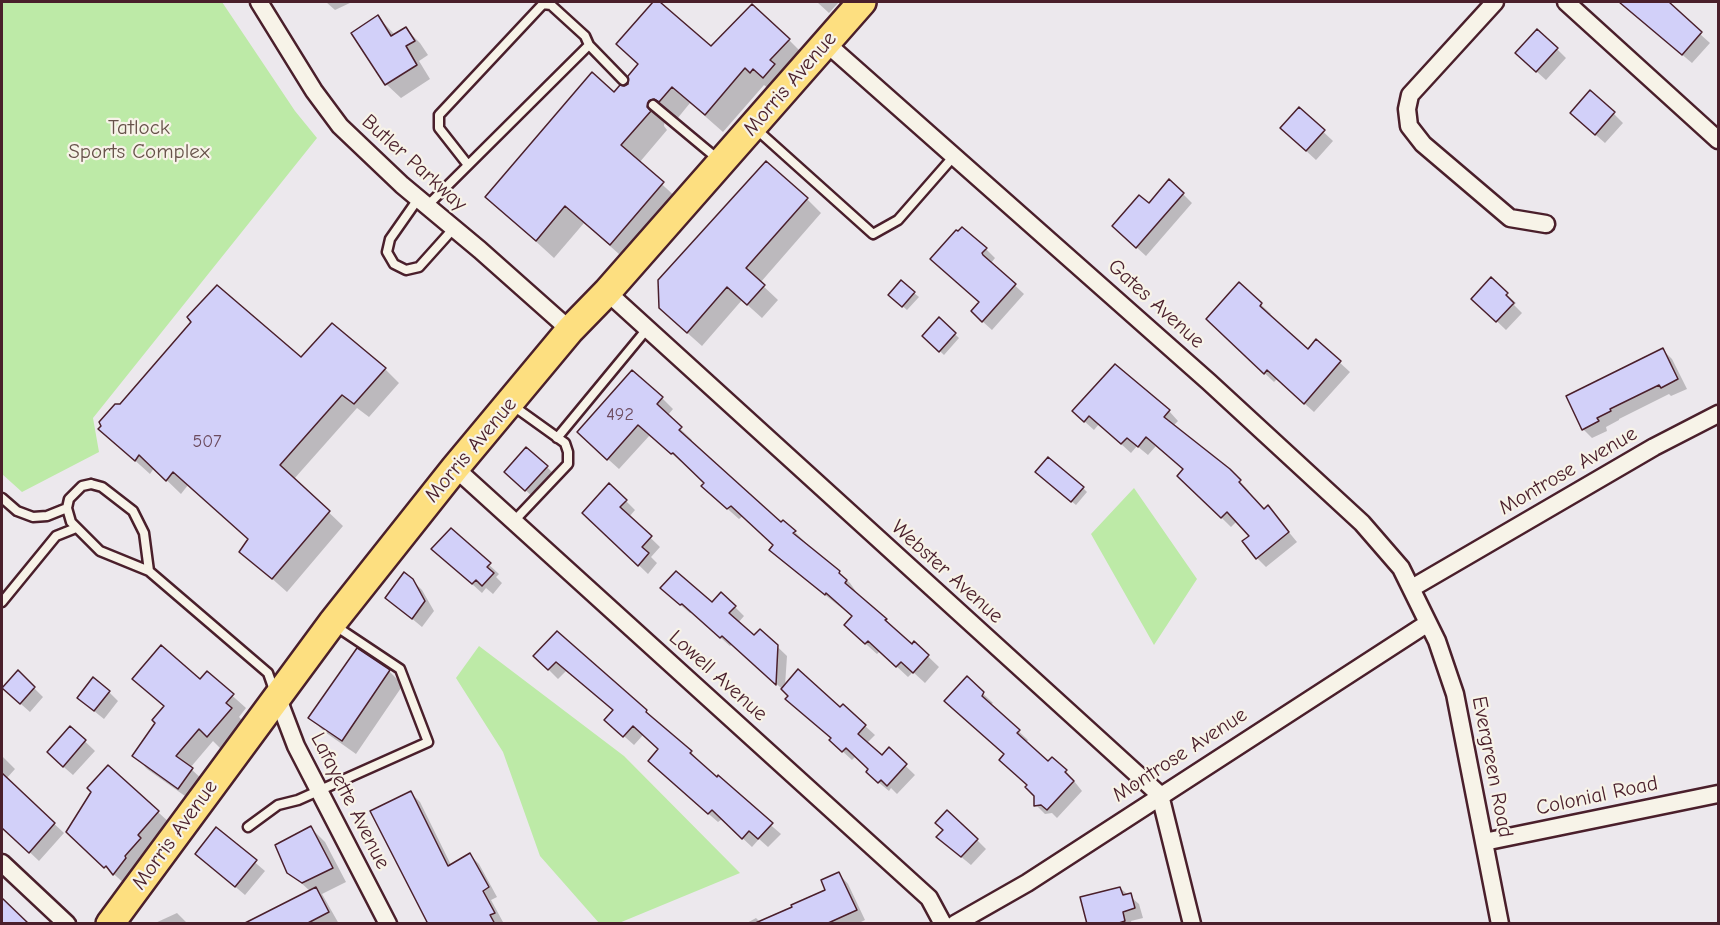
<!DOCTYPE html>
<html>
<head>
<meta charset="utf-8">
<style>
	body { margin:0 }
	#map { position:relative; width:1720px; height:925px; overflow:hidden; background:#ece8ed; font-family:"Comic Neue",sans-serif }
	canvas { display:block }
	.frame { position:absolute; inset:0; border:3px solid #4a1f2b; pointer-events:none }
</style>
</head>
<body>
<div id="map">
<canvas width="1720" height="925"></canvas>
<div class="frame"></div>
</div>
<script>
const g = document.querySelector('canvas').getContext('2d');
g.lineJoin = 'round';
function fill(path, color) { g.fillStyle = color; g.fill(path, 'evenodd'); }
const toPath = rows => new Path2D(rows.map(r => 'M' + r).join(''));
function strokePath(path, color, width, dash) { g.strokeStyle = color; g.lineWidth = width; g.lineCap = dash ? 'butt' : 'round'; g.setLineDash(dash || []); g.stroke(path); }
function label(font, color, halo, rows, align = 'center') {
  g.font = font + ' "Comic Neue",sans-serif'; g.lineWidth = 4.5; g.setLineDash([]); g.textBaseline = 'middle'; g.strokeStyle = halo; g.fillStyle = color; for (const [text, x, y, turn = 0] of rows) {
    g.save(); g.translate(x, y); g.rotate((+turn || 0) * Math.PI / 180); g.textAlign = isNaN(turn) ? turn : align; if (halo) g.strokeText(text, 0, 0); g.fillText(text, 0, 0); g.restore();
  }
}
fill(toPath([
	[2,2,222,2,295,111,317,138,93,418,99,452,22,492,2,474],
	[1134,488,1197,579,1154,645,1091,534],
	[479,646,624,756,740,873,619,923,599,923,540,856,503,752,456,678]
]), '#bdeaa7');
fill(toPath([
	[326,2,352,2,335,10],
	[655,2,658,2,711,48,789,40,807,58,769,89,764,85,723,132,690,103,677,119,672,116,665,119,664,126,667,130,639,163,680,201,628,262,584,223,554,258,487,197,614,94,629,85,639,65,618,44],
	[817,2,839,2,829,13],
	[1620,2,1664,2,1710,43,1692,63],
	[378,17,395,35,405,28,420,43,428,55,419,61,430,79,401,98,386,84,354,33],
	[1557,49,1566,58,1546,80,1526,62],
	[1299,109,1333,141,1316,160,1291,137],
	[1614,114,1623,123,1605,143,1581,122],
	[1183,194,1192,203,1146,256,1123,235,1149,205],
	[807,199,821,213,760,283,778,300,762,318,742,300,702,346,675,322],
	[986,249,995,258,991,263,1024,294,992,330,982,321,980,303,932,259],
	[1491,280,1516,303,1514,305,1522,313,1506,330,1483,308],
	[1239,284,1271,314,1268,316,1308,351,1316,341,1350,372,1314,412,1277,379,1274,382,1217,328],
	[914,293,919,297,907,310,890,295],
	[939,319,959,338,944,355,924,336],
	[1663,350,1672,359,1687,389,1671,396,1669,394,1619,419,1619,420,1606,427,1607,431,1592,438,1583,429],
	[301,359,385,369,399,383,369,417,357,408,294,479,343,526,287,592,241,551,250,540,188,485,181,494,154,468,150,474,100,429],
	[1115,366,1169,411,1178,421,1173,426,1229,470,1249,491,1247,493,1264,511,1268,507,1297,542,1266,567,1257,558,1251,536,1237,521,1231,527,1179,476,1185,470,1156,446,1148,455,1137,446,1131,453,1099,424,1094,430,1084,421],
	[662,398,673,409,667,416,692,440,690,442,781,525,795,532,806,543,804,544,850,583,857,593,856,594,886,620,912,646,914,643,939,667,925,683,913,672,908,677,880,651,877,654,857,636,853,617,782,561,771,550,775,545,743,516,739,519,714,497,706,483,650,435,619,469,590,443],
	[547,467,556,476,535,499,506,472],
	[1041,476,1083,488,1087,492,1076,505],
	[626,501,635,510,629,517,660,547,651,557,657,563,648,574,594,522],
	[451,530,499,574,496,577,502,583,493,594,486,588,482,593,443,558],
	[412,580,422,590,434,611,422,627,387,598],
	[671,597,735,607,744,616,738,623,754,637,761,631,787,656,785,686,840,710,843,706,875,735,867,743,882,757,889,750,915,775,897,794,891,788,889,791,877,781,870,769,856,756,852,760,840,749,832,739,796,708,790,696,732,644,730,646,692,612,690,613],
	[557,633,646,711,655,721,691,752,700,762,699,763,781,834,768,847,759,839,752,847,722,819,718,822,659,771,659,750,643,735,634,745,616,729,614,711,567,670,558,679,544,665],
	[357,650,389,671,403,685,356,754,325,732,310,718],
	[207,673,246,708,239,717,244,722,221,749,213,741,190,768,205,782,192,801,147,769,134,755,157,723,165,707,134,679,200,681],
	[967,679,993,703,990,705,1028,740,1026,743,1048,764,1066,771,1082,791,1057,818,1052,813,1045,814,1036,805,1036,796,1005,754],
	[34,688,43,697,30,712,13,697],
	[109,692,118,701,104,719,89,707],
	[71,728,95,751,73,775,58,762],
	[2,756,15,769,6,779,64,833,39,861,2,826],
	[108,767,170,823,149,847,152,850,126,885,80,844],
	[411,793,420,802,451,865,470,855,479,864,497,897,491,900,503,922,431,924],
	[311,828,325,842,346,882,322,894,339,924,271,924,310,891,289,872],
	[216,829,265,871,245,895,197,854],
	[977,840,986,849,971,865,948,846],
	[839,874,848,884,865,920,857,924,745,924,756,918,760,922,827,890],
	[1120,888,1139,904,1143,918,1131,921,1132,924,1089,924],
	[177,913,188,924,153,924]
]), '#0003');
const building = toPath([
	[653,2,660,2,711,46,752,4,790,39,770,60,775,64,763,78,753,69,750,73,745,68,705,115,672,87,659,102,654,99,649,101,647,107,651,111,621,145,664,182,610,245,565,206,536,241,485,197,592,72,614,92,620,85,624,86,628,84,628,76,638,64,616,44,653,2],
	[1619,2,1669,2,1702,32,1682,55,1619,2],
	[378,15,391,36,406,27,415,41,406,46,417,65,385,85,351,33,378,15],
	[1537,29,1558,48,1536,72,1515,53,1537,29],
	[1590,90,1615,112,1595,135,1570,113,1590,90],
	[1299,107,1325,130,1306,151,1280,128,1299,107],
	[766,161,808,198,746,268,765,285,747,305,727,287,687,333,659,308,658,280,766,161],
	[1169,179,1184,193,1136,248,1112,226,1139,195,1149,203,1169,179],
	[962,227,987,248,982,253,983,255,1016,284,982,322,971,311,979,302,930,259,956,230,958,231,962,227],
	[1491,277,1508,293,1506,295,1514,303,1496,322,1471,299,1491,277],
	[901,280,915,292,902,307,888,295,901,280],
	[1239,282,1262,303,1260,306,1308,349,1316,339,1341,361,1304,404,1267,370,1264,374,1206,319,1239,282],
	[217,285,301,357,332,323,386,368,354,404,342,395,280,465,330,511,272,579,239,552,248,539,173,472,166,481,139,455,135,461,98,429,101,426,99,422,115,404,120,404,191,322,187,317,217,285],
	[939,317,956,333,939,352,922,336,939,317],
	[1663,348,1678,379,1661,388,1659,385,1610,409,1611,411,1597,418,1599,421,1582,430,1566,396,1663,348],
	[1115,364,1170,410,1164,417,1230,469,1241,480,1239,482,1264,509,1268,505,1289,532,1256,559,1242,541,1249,536,1227,512,1221,518,1177,476,1183,469,1146,437,1138,447,1127,438,1121,444,1089,416,1084,422,1072,411,1115,364],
	[632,370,663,397,657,404,682,427,679,430,781,522,783,520,796,531,793,533,840,571,839,573,847,580,845,583,887,619,885,620,912,644,914,641,929,655,913,673,901,662,896,667,868,641,865,644,844,625,852,616,826,593,825,595,769,550,773,545,731,506,727,509,701,486,704,483,673,453,671,454,638,425,607,460,577,432,632,370],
	[526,447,548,466,525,491,504,472,526,447],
	[1048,457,1084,487,1071,502,1035,472,1048,457],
	[609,483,627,500,620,507,652,536,642,547,649,553,638,566,582,513,609,483],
	[451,528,491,563,487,567,494,573,482,586,476,580,472,584,431,549,451,528],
	[676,571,712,602,721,592,736,606,729,613,754,635,760,629,778,645,776,685,722,636,720,638,682,604,680,605,660,588,676,571],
	[404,572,413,579,425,601,412,619,385,598,404,572],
	[557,631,647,710,646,712,692,751,690,753,717,777,718,775,773,823,758,839,749,831,742,839,712,810,708,814,648,761,658,749,633,726,623,737,604,720,613,710,556,662,548,670,533,656,557,631],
	[161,645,200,679,207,671,234,694,226,703,232,708,207,737,199,729,176,756,193,768,178,789,132,756,155,723,152,720,164,706,132,679,161,645],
	[357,648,390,670,342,741,308,718,357,648],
	[798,669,840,707,843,704,866,725,858,734,882,755,889,747,907,764,887,786,881,780,878,783,866,772,868,769,846,748,842,752,829,740,831,738,785,699,788,696,781,689,798,669],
	[18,670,35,687,20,704,2,688,18,670],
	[967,676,984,692,982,696,1020,730,1017,733,1048,761,1052,757,1067,770,1065,772,1074,781,1047,810,1041,805,1034,806,1034,796,1025,787,1027,785,999,760,1004,754,944,701,967,676],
	[93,677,110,691,94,711,77,698,93,677],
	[70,726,86,740,63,767,47,752,70,726],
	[108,765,159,811,138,835,141,838,125,856,126,858,113,875,106,866,104,868,66,832,91,792,87,788,108,765],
	[2,773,55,823,29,853,2,828,2,773],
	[411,791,448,866,470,853,489,887,483,891,495,913,490,915,495,924,428,924,370,811,411,791],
	[947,810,978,839,961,857,936,837,943,830,935,823,947,810],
	[311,826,333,868,302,883,287,873,275,845,311,826],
	[216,827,257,860,235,887,195,854,216,827],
	[839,872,857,910,826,924,753,924,792,907,791,905,825,890,821,880,839,872],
	[316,887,329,912,306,924,243,924,316,887],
	[1120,887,1123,895,1131,893,1135,908,1123,912,1125,921,1116,924,1087,924,1080,897,1120,887],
	[2,898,29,924,2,924,2,898]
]);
fill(building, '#d2d0f9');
strokePath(building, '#4a1f2b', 1.5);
const lane = toPath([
	[653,105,719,160],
	[756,129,873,234,898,220,954,156],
	[468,165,439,128,439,115,543,4,551,5,585,36,589,45,623,80],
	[418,199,390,239,387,252,394,264,406,270,419,267,454,228],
	[427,206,589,45],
	[512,405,565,443,568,452,568,464,514,521],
	[557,438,647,329],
	[91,484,102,487,133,511,144,533,149,571,100,551,71,522,67,508,69,499,82,486,91,484],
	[2,498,17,511,33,517,47,516,67,508],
	[149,571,268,673,275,693],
	[2,602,56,536,76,528],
	[248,827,278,805,298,800,428,742,400,669,334,625]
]);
const street = toPath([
	[259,2,314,91,340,126,402,185,480,250,570,330],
	[1495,2,1410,95,1407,109,1409,126,1423,144,1510,218,1546,224],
	[1566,2,1718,140],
	[826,43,1209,382,1362,523,1401,568,1437,641,1455,694,1500,924],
	[607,292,1160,795,1192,924],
	[455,468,929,898,943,924],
	[1412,588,1654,447,1718,414],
	[277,696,296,746,388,924],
	[1484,842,1718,794],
	[2,863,67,924],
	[955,924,1027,883,1428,623]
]);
const primary = toPath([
	[110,924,332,623,455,468,570,330,607,292,862,2]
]);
strokePath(lane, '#4a1f2b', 13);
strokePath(street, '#4a1f2b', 21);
strokePath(primary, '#4a1f2b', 32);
strokePath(lane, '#f7f3e8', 8);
strokePath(street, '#f7f3e8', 16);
strokePath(primary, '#fddf80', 27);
label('18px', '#6c4b5e', null, [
	["492",620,415],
	["507",207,442]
]);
label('21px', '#4a1f2b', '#f7f3e8', [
	["Morris Avenue",790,84,-49],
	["Butler Parkway",414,163,42],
	["Gates Avenue",1156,304,42],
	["Morris Avenue",471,450,-50],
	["Montrose Avenue",1568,471,-30],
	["Webster Avenue",947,572,42],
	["Lowell Avenue",718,676,42],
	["Montrose Avenue",1180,755,-33],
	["Evergreen Road",1492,767,79],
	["Colonial Road",1597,796,-12],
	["Lafayette Avenue",350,801,63],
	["Morris Avenue",175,835,-54]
]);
label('21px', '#67524a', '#f7f3e8', [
	["Tatlock",139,128],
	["Sports Complex",139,152]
]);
</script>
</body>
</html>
